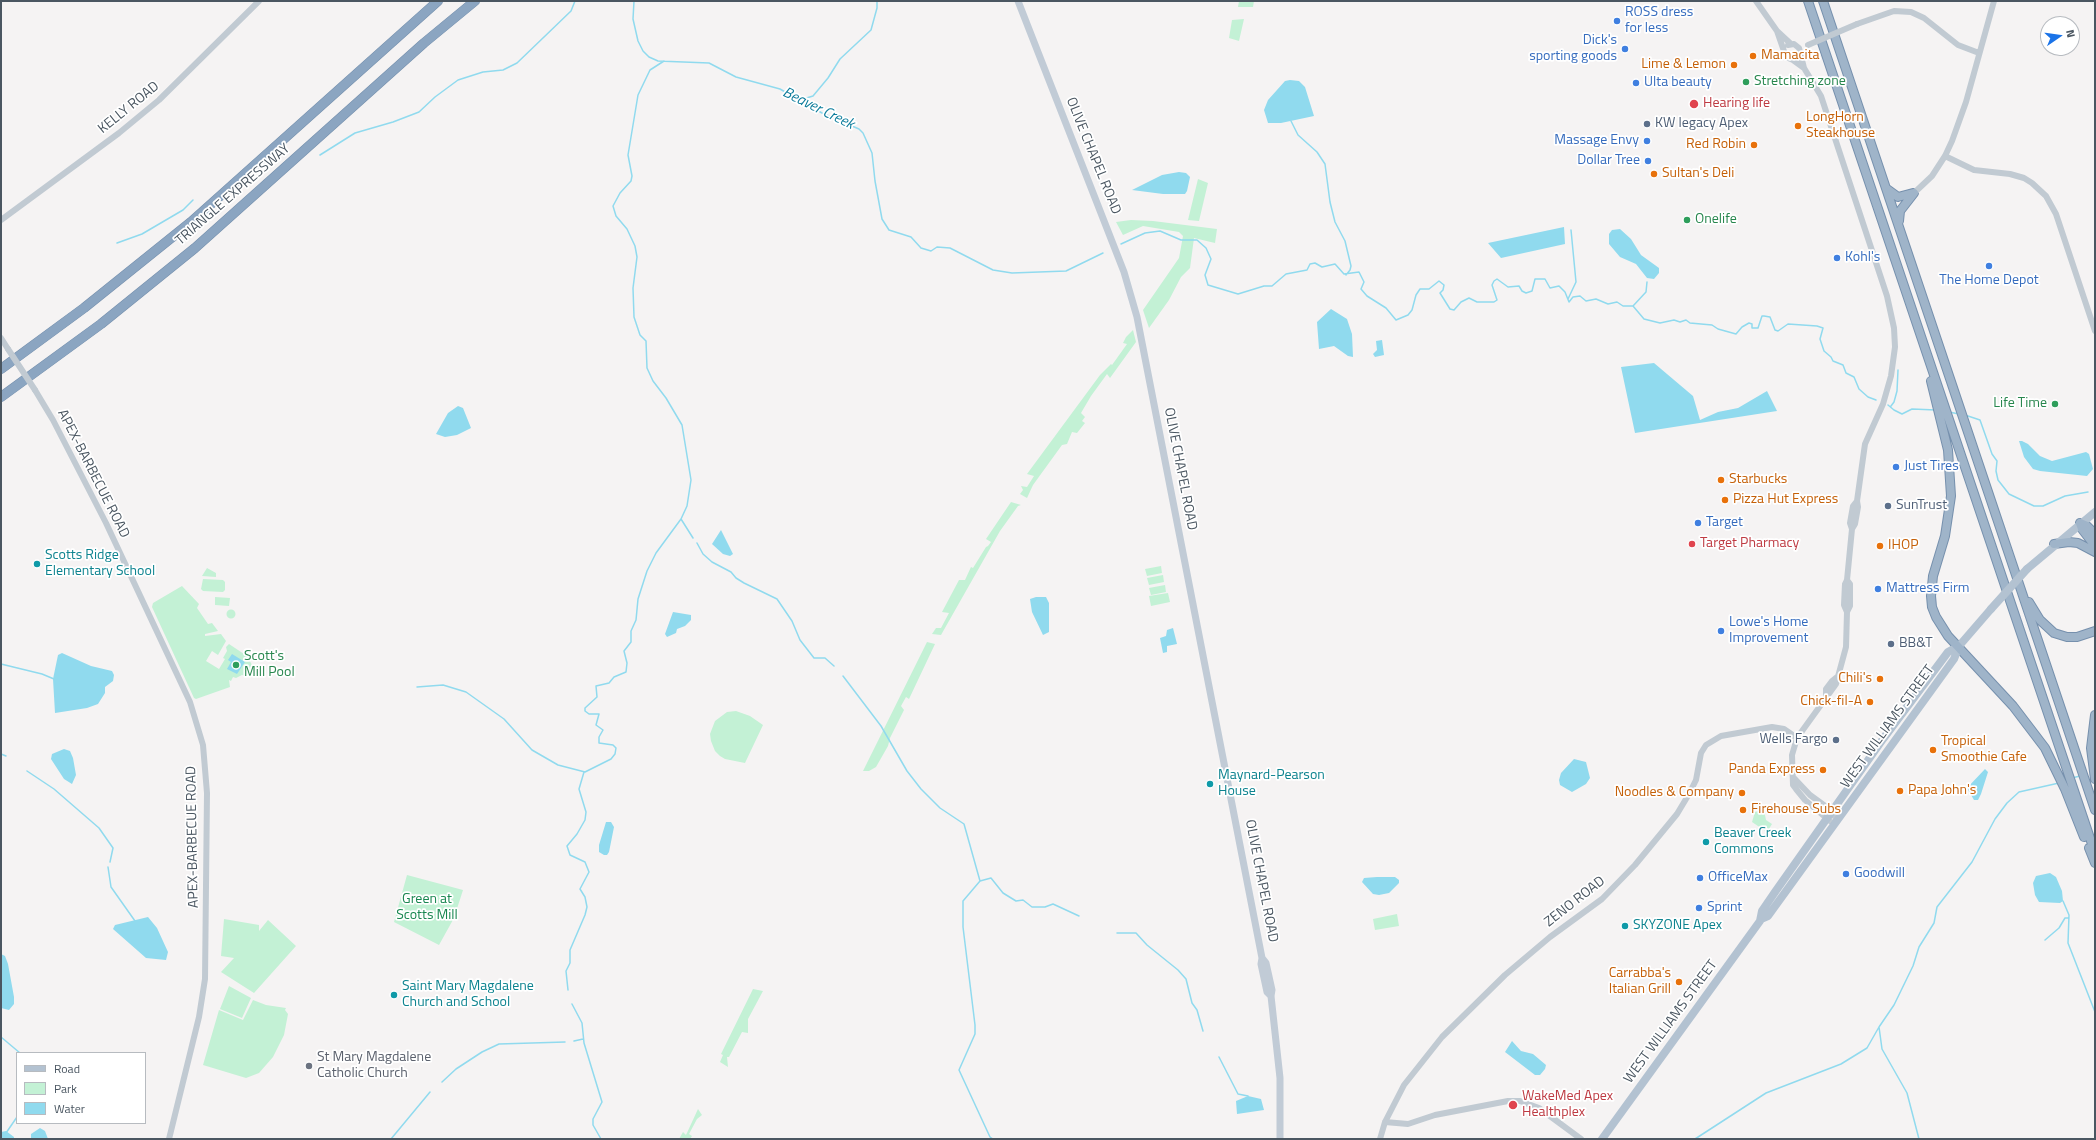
<!DOCTYPE html>
<html>
<head>
<meta charset="utf-8">
<style>
	body { margin:0 }
	#map { position:relative; width:2096px; height:1140px; overflow:hidden; background:#f5f3f3; font-family:"Titillium Web",sans-serif }
	canvas { display:block }
	.frame { position:absolute; inset:0; border:2px solid #4a5661; pointer-events:none }
	.legend { position:absolute; left:16px; top:1052px; width:130px; height:72px; box-sizing:border-box; background:#fff; border:1px solid #b7bbc0; margin:0; padding:5px 7px; list-style:none; font-size:12px; color:#4a5661 }
	.legend li { display:flex; align-items:center; gap:8px; height:20px }
	.legend b { width:20px; border:1px solid #b7bbc0 }
	.north { position:absolute; left:2040px; top:16px; width:40px; height:40px; box-sizing:border-box; background:#fff; border:1px solid #b7bbc0; border-radius:50%; rotate:77deg; font-size:11px; font-weight:700; line-height:16px; text-align:center; color:#4a5661 }
	.north::after { content:''; display:block; margin:auto; width:14px; height:18px; background:#1a73e8; clip-path:polygon(50% 0,100% 100%,50% 72%,0 100%) }
</style>
</head>
<body>
<div id="map">
<canvas width="2096" height="1140"></canvas>
<div class="frame"></div>
<ul class="legend">
<li><b style="height:5px;background:#b3c2d1"></b>Road</li>
<li><b style="height:11px;background:#c3f1d5"></b>Park</li>
<li><b style="height:11px;background:#90daee"></b>Water</li>
</ul>
<div class="north">N</div>
</div>
<script>
const g = document.querySelector('canvas').getContext('2d');
g.lineJoin = 'round';
function fill(path, color) { g.fillStyle = color; g.fill(path, 'evenodd'); }
const toPath = rows => new Path2D(rows.map(r => 'M' + r).join(''));
function strokePath(path, color, width, dash) { g.strokeStyle = color; g.lineWidth = width; g.lineCap = dash ? 'butt' : 'round'; g.setLineDash(dash || []); g.stroke(path); }
function label(font, color, halo, rows, align = 'center') {
  g.font = font + ' "Titillium Web",sans-serif'; g.lineWidth = 3.5; g.setLineDash([]); g.textBaseline = 'middle'; g.strokeStyle = halo; g.fillStyle = color; for (const [text, x, y, turn = 0] of rows) {
    g.save(); g.translate(x, y); g.rotate((+turn || 0) * Math.PI / 180); g.textAlign = isNaN(turn) ? turn : align; if (halo) g.strokeText(text, 0, 0); g.fillText(text, 0, 0); g.restore();
  }
}
fill(toPath([
	[1239,1,1254,1,1253,7,1238,7],
	[1244,19,1239,41,1229,38,1232,20],
	[1198,179,1208,183,1199,221,1188,220],
	[1131,220,1153,221,1217,229,1215,243,1194,238,1190,268,1181,277,1169,300,1149,328,1143,310,1179,258,1183,236,1179,232,1143,226,1123,235,1116,222],
	[1133,330,1136,342,1110,378,1107,374,1091,396,1081,413,1085,417,1082,421,1085,423,1077,433,1072,432,1067,444,1062,445,1033,485,1027,498,1020,494,1023,490,1021,486,1027,487,1034,476,1027,474,1100,375,1111,364,1112,365,1127,344,1123,343,1126,337],
	[1011,502,1021,505,1018,506,1000,531,941,635,932,634,936,628,941,628,949,613,942,612,959,580,965,580,971,567,973,568,986,547,988,546,991,542,986,539],
	[1161,566,1162,573,1147,576,1145,569],
	[207,568,216,573,216,577,202,576],
	[1163,575,1164,582,1149,585,1147,578],
	[203,579,223,580,225,582,225,590,223,592,203,591,201,589],
	[1165,585,1166,592,1151,595,1149,588],
	[182,586,199,604,197,608,208,624,212,623,218,631,205,634,205,636,221,634,226,641,218,655,212,651,206,661,219,669,225,659,223,658,227,651,226,647,229,644,247,656,252,665,245,676,242,675,236,678,233,677,231,681,229,680,230,687,196,699,194,698,152,607,153,603],
	[1168,593,1170,602,1151,606,1149,596],
	[215,597,230,598,229,606,215,605],
	'226.5 614a4.5 4.5 0 1 1 9 0a4.5 4.5 0 1 1-9 0Z',
	[927,642,935,644,909,699,906,697,901,706,904,710,890,738,888,746,876,767,869,771,863,771],
	[736,711,750,716,763,725,745,763,725,759,720,756,715,751,711,741,710,734,715,721,727,712],
	[1764,810,1766,820,1772,824,1767,832,1752,822,1755,812],
	[407,875,463,890,454,918,439,945,394,922],
	[1397,914,1399,926,1375,930,1373,919],
	[224,919,259,925,259,931,268,920,296,946,254,993,221,972,234,958,221,956],
	[229,986,251,998,242,1018,220,1009],
	[753,989,763,991,748,1019,748,1033,742,1032,729,1057,727,1057,728,1067,720,1062,723,1055,721,1054],
	[253,1000,266,1005,286,1008,285,1010,288,1014,284,1035,273,1057,259,1073,246,1078,203,1065,219,1010,243,1020],
	[698,1109,702,1115,697,1119,689,1134,692,1136,690,1139,679,1139,683,1132,686,1135]
]), '#c3f1d5');
fill(toPath([
	[1290,80,1299,81,1305,87,1314,116,1281,123,1268,123,1264,110,1268,100,1285,81],
	[1179,172,1186,173,1190,177,1187,191,1185,194,1163,194,1132,190,1162,175],
	[1564,227,1565,244,1501,258,1488,243],
	[1620,229,1631,239,1641,255,1659,268,1659,273,1654,279,1647,278,1636,264,1620,257,1609,244,1609,234,1612,230],
	[1331,309,1347,319,1352,334,1353,357,1348,356,1334,346,1319,349,1317,322],
	[1382,340,1384,355,1375,357,1373,354,1377,350,1376,341],
	[1654,363,1693,396,1700,420,1718,412,1738,408,1767,391,1777,411,1635,433,1621,367],
	[458,406,463,408,471,428,457,435,445,437,436,434,448,413],
	[2019,441,2022,441,2028,444,2040,456,2052,461,2086,452,2089,454,2093,469,2087,476,2040,471,2033,469,2024,457],
	[721,530,733,554,730,556,723,554,712,544],
	[1036,597,1046,597,1049,603,1049,632,1043,635,1032,612,1030,599],
	[673,612,691,615,691,620,685,626,677,629,676,633,667,637,665,634],
	[1173,628,1177,644,1167,646,1167,652,1163,653,1160,638,1166,636,1167,630],
	[62,653,91,666,112,671,114,675,113,681,105,687,105,693,98,704,87,708,55,713,53,679,58,655],
	[232,654,245,662,237,674,227,669,231,662,228,660],
	[64,749,70,751,73,758,76,775,72,784,64,779,51,759,52,754],
	[1574,759,1586,762,1590,778,1586,784,1572,792,1560,785,1559,780,1561,773],
	[1985,769,1988,772,1981,794,1978,800,1974,800,1967,788],
	[606,822,611,822,614,827,609,852,607,855,604,855,599,852,599,845],
	[2050,873,2056,877,2062,891,2063,901,2060,903,2039,902,2035,895,2033,883,2036,876],
	[1377,877,1395,877,1399,880,1399,883,1389,893,1379,895,1373,894,1362,882,1364,878],
	[148,917,157,928,168,952,166,960,146,958,113,929,115,925],
	[1,954,5,956,8,964,14,997,14,1004,9,1010,1,1008],
	[1512,1041,1521,1051,1533,1054,1546,1065,1545,1069,1540,1075,1535,1075,1505,1052],
	[1248,1096,1261,1099,1264,1110,1237,1114,1236,1101],
	[40,1128,45,1131,48,1139,31,1139,31,1134],
	[6,1131,14,1137,14,1139,1,1139,1,1132]
]), '#90daee');
strokePath(toPath([
	[634,1,633,19,638,41,643,51,649,57,658,61,709,63,736,77,780,89,822,113,859,129,863,133,872,153,875,181,882,219,889,230,911,237,921,248,931,251,937,247,950,248,993,270,1012,273,1066,271,1103,253],
	[800,100,813,96,828,78,840,59,871,30,877,8,877,1],
	[1291,121,1298,135,1317,152,1325,164,1330,202,1335,222,1345,241,1351,266,1350,270,1346,275],
	[320,155,355,133,393,122,419,112,435,97,458,80,483,72,503,70,517,63,571,11,575,1],
	[117,243,142,234,183,210,193,200],
	[1121,244,1145,233,1160,231,1181,240,1197,240,1206,248,1211,259,1205,275,1208,285,1238,294,1264,286,1272,286,1286,274,1307,270,1310,264,1315,263,1322,267,1335,264,1344,274,1359,272,1364,282,1361,289,1367,296,1386,308,1396,320,1408,315,1412,310,1416,295,1420,289,1429,289,1439,281,1444,285,1443,290,1440,293,1450,309,1454,310,1461,302,1469,298,1477,302,1494,302,1497,300,1492,285,1494,281,1497,279,1508,287,1519,286,1522,291,1526,293,1532,291,1535,279,1545,279,1550,288,1559,286,1565,292,1569,302,1573,297,1580,296,1586,301,1596,299,1608,304,1617,302,1623,306,1633,306,1644,319,1660,323,1674,320,1680,322,1686,320,1690,323,1712,325,1718,329,1736,334,1742,327,1749,323,1752,324,1752,328,1758,328,1762,316,1764,316,1770,317,1775,330,1778,331,1788,324,1817,326,1823,328,1820,339,1824,351,1831,357,1833,361,1843,365,1846,373,1854,377,1859,389,1868,397,1876,400],
	[1568,299,1576,282,1571,230],
	[1633,306,1646,292,1647,282],
	[1888,405,1894,410,1902,414,1912,409,1936,410],
	[1891,406,1894,402,1897,391,1898,370],
	[1949,412,1959,414],
	[1965,415,1980,420,1992,454,1997,461,1996,471,1998,480,2009,494,2034,506,2043,506,2065,496,2088,492],
	[681,519,693,538],
	[697,543,703,554,712,562,731,572,736,578,744,583,777,599,792,621,800,640,814,658,825,658,834,666],
	[1,664,42,674,54,679],
	[843,676,881,726,907,771,921,789,940,808,964,824,980,881],
	[417,687,443,685,466,692,504,719,532,750,558,765,585,772,611,759,615,754,616,748,613,745,599,743,599,737,603,730,596,725,599,714,589,714,585,711,585,708,597,697,596,686,609,683,614,677,626,672,627,663,624,651,631,642,631,631,636,620,638,599,647,571,656,553,681,519,687,506,691,480,682,425,666,398,653,381,647,368,646,341,640,335,634,317,633,288,637,257,635,246,627,229,616,216,613,206,620,193,631,181,632,176,628,155,638,95,650,70,664,61],
	[1,754,6,756],
	[27,771,54,789,99,828,113,848,110,862],
	[2072,778,2080,776],
	[108,867,111,887,135,921],
	[2063,901,2069,915,2068,943,2095,1012],
	[1117,933,1136,933,1147,945,1178,970,1186,979,1192,1003,1197,1010,1203,1031],
	[2045,940,2059,928,2065,918,2068,918],
	[568,990,566,971,570,963,570,950,585,915,587,907,585,897,580,889,589,872,585,862,570,855,567,846,577,834,585,820,586,812,579,789,584,772],
	[572,1004,582,1023,584,1043,602,1102,593,1119,593,1125,601,1139],
	[1879,1027,1882,1049,1907,1093,1919,1139],
	[1,1037,20,1053],
	[574,1041,583,1039],
	[1219,1057,1238,1094,1248,1096],
	[442,1082,456,1069,482,1052,499,1044,565,1042],
	[6,1133,17,1117],
	[391,1139,430,1092],
	[993,1139,990,1137,959,1070,975,1034,975,1025,963,927,963,901,980,881,991,878,1003,893,1016,901,1023,900,1032,907,1045,907,1053,904,1079,916],
	[1695,1139,1766,1093,1841,1064,1867,1048,1879,1027,1894,1005,1913,966,1919,947,1934,923,1937,907,1972,862,1995,819,2007,803,2019,792,2059,783]
]), '#90daee', 1.5);
const trunk = toPath([
	[1808,1,2095,853],
	[1823,1,2095,810],
	[1887,189,1898,197,1913,193],
	[1899,221,1900,211,1914,193],
	[1931,381,1948,450,1951,496,1945,536,1933,576,1931,596,1932,607,1936,617,1948,636,2013,706,2045,748,2065,789,2084,837],
	[2080,523,2082,529,2095,546],
	[2080,523,2087,526,2095,534],
	[2054,544,2069,542,2078,543,2095,552],
	[2029,602,2040,620,2054,633,2067,637,2077,637,2095,631],
	[2095,715,2091,748,2095,779],
	[2089,848,2095,863]
]);
const motorway = toPath([
	[1,369,84,308,191,222,438,1],
	[1,397,101,324,195,248,424,43,475,1]
]);
strokePath(trunk, '#7690ad', 10);
strokePath(motorway, '#7690ad', 10);
strokePath(toPath([
	[1756,1,1777,31,1791,44],
	[1857,24,1894,11,1911,12,1924,18,1958,45,1979,53],
	[1777,31,1786,57,1793,60,1800,54],
	[1788,45,1794,44,1799,48,1804,68],
	[1793,60,1804,68,1821,96,1887,296,1894,328,1895,347,1891,376,1883,404,1865,444,1857,501,1858,507,1855,524,1852,529],
	[1945,156,1974,170,2010,174,2024,178,2032,183,2046,196,2056,214,2095,331],
	[1914,193,1932,176,1945,156,1952,141,1966,102,1994,1],
	[1,220,119,133,159,100,259,1],
	[1,338,8,349],
	[35,390,53,420,106,523,190,702,203,745,207,793,205,979,199,1017,169,1139],
	[1847,612,1844,605,1845,584,1847,580,1852,529,1850,523,1853,506,1857,501],
	[1826,695,1826,689,1832,681,1837,677],
	[1793,777,1810,795,1832,811,1837,821],
	[1830,821,1805,800,1796,789,1793,785,1792,755,1797,738,1836,684,1846,647,1847,612,1850,606,1850,584,1847,580],
	[1385,1122,1408,1124,1435,1115,1508,1101,1520,1101,1539,1108,1581,1139],
	[1380,1139,1385,1122,1404,1085,1442,1037,1505,975,1550,937,1602,899,1635,865,1677,814,1689,794,1696,780,1701,753,1706,745,1721,736,1772,727,1784,729,1797,738]
]), '#c1cad2', 6);
strokePath(toPath([
	[1018,1,1124,272,1137,317,1262,958,1266,963,1272,990,1271,996,1280,1078,1280,1139],
	[1262,958,1261,964,1267,992,1271,996]
]), '#c1cbd6', 7);
strokePath(toPath([
	[2027,569,2095,512],
	[1761,919,1768,916,1954,659,1959,646,1991,609],
	[1602,1139,1760,921,1762,911,1775,892,1883,739,1948,652,1959,646]
]), '#b3c2d1', 8);
strokePath(trunk, '#9fb4c9', 8);
strokePath(motorway, '#8ba5c1', 9);
strokePath(toPath([
	[1808,45,1857,24],
	[8,349,35,390]
]), '#c1cad2', 6);
strokePath(toPath([
	[1991,609,2027,569]
]), '#b3c2d1', 8);
for (const [x, y, r, color] of [
	[1617,21,4,"#3f7fe0"],
	[1625,49,4,"#3f7fe0"],
	[1753,56,4,"#e8710a"],
	[1734,65,4,"#e8710a"],
	[1746,82,4,"#2e9e5b"],
	[1636,83,4,"#3f7fe0"],
	[1694,104,5,"#e0444e"],
	[1647,124,4,"#5c6f8a"],
	[1798,126,4,"#e8710a"],
	[1647,141,4,"#3f7fe0"],
	[1754,145,4,"#e8710a"],
	[1648,161,4,"#3f7fe0"],
	[1654,174,4,"#e8710a"],
	[1687,220,4,"#2e9e5b"],
	[1837,258,4,"#3f7fe0"],
	[1989,266,4,"#3f7fe0"],
	[2055,404,4,"#2e9e5b"],
	[1896,467,4,"#3f7fe0"],
	[1721,480,4,"#e8710a"],
	[1725,500,4,"#e8710a"],
	[1888,506,4,"#5c6f8a"],
	[1698,523,4,"#3f7fe0"],
	[1692,544,4,"#e0444e"],
	[1880,546,4,"#e8710a"],
	[37,564,4,"#0f9aa8"],
	[1878,589,4,"#3f7fe0"],
	[1721,631,4,"#3f7fe0"],
	[1891,644,4,"#5c6f8a"],
	[236,665,4,"#2e9e5b"],
	[1880,679,4,"#e8710a"],
	[1870,702,4,"#e8710a"],
	[1836,740,4,"#5c6f8a"],
	[1933,750,4,"#e8710a"],
	[1823,770,4,"#e8710a"],
	[1210,784,4,"#0f9aa8"],
	[1900,791,4,"#e8710a"],
	[1742,793,4,"#e8710a"],
	[1743,810,4,"#e8710a"],
	[1706,842,4,"#0f9aa8"],
	[1846,874,4,"#3f7fe0"],
	[1700,878,4,"#3f7fe0"],
	[1699,908,4,"#3f7fe0"],
	[1625,926,4,"#0f9aa8"],
	[1679,982,4,"#e8710a"],
	[394,995,4,"#0f9aa8"],
	[309,1066,4,"#6b7280"],
	[1513,1105,5,"#e0444e"]
]) { const dot = new Path2D(); dot.arc(x, y, r, 0, 2 * Math.PI); g.fillStyle = color; g.fill(dot); strokePath(dot, '#fff', 1.5); }
label('14px', '#366cbe', '#fff', [
	["ROSS dress",1625,13],
	["for less",1625,29],
	["Dick's",1617,41,"right"],
	["sporting goods",1617,57,"right"],
	["Ulta beauty",1644,83],
	["Massage Envy",1639,141,"right"],
	["Dollar Tree",1640,161,"right"],
	["Kohl's",1845,258],
	["The Home Depot",1989,281,"center"],
	["Just Tires",1904,467],
	["Target",1706,523],
	["Mattress Firm",1886,589],
	["Lowe's Home",1729,623],
	["Improvement",1729,639],
	["Goodwill",1854,874],
	["OfficeMax",1708,878],
	["Sprint",1707,908]
], 'left');
label('14px', '#c56008', '#fff', [
	["Mamacita",1761,56],
	["Lime & Lemon",1726,65,"right"],
	["LongHorn",1806,118],
	["Steakhouse",1806,134],
	["Red Robin",1746,145,"right"],
	["Sultan's Deli",1662,174],
	["Starbucks",1729,480],
	["Pizza Hut Express",1733,500],
	["IHOP",1888,546],
	["Chili's",1872,679,"right"],
	["Chick-fil-A",1862,702,"right"],
	["Tropical",1941,742],
	["Smoothie Cafe",1941,758],
	["Panda Express",1815,770,"right"],
	["Papa John's",1908,791],
	["Noodles & Company",1734,793,"right"],
	["Firehouse Subs",1751,810],
	["Carrabba's",1671,974,"right"],
	["Italian Grill",1671,990,"right"]
], 'left');
label('14px', '#27864d', '#fff', [
	["Stretching zone",1754,82],
	["Onelife",1695,220],
	["Life Time",2047,404,"right"],
	["Scott's",244,657],
	["Mill Pool",244,673]
], 'left');
label('14px', '#be3a42', '#fff', [
	["Hearing life",1703,104],
	["Target Pharmacy",1700,544],
	["WakeMed Apex",1522,1097],
	["Healthplex",1522,1113]
], 'left');
label('14px', '#4a5661', '#fff', [
	["KELLY ROAD",129,108,-39],
	["OLIVE CHAPEL ROAD",1093,156,68],
	["TRIANGLE EXPRESSWAY",233,195,-41],
	["OLIVE CHAPEL ROAD",1180,469,79],
	["APEX-BARBECUE ROAD",93,474,63],
	["WEST WILLIAMS STREET",1888,727,-54],
	["APEX-BARBECUE ROAD",193,837,-91],
	["OLIVE CHAPEL ROAD",1261,881,79],
	["ZENO ROAD",1575,902,-38],
	["WEST WILLIAMS STREET",1671,1022,-54]
]);
label('14px', '#4e5e75', '#fff', [
	["KW legacy Apex",1655,124],
	["SunTrust",1896,506],
	["BB&T",1899,644],
	["Wells Fargo",1828,740,"right"]
], 'left');
label('14px', '#0d838f', '#fff', [
	["Scotts Ridge",45,556],
	["Elementary School",45,572],
	["Maynard-Pearson",1218,776],
	["House",1218,792],
	["Beaver Creek",1714,834],
	["Commons",1714,850],
	["SKYZONE Apex",1633,926],
	["Saint Mary Magdalene",402,987],
	["Church and School",402,1003]
], 'left');
label('14px', '#17864f', '#fff', [
	["Green at",427,900],
	["Scotts Mill",427,916]
]);
label('14px', '#5b616d', '#fff', [
	["St Mary Magdalene",317,1058],
	["Catholic Church",317,1074]
], 'left');
label('italic 15px', '#0c7c9b', '#fff', [
	["Beaver Creek",818,109,26]
]);
</script>
</body>
</html>
